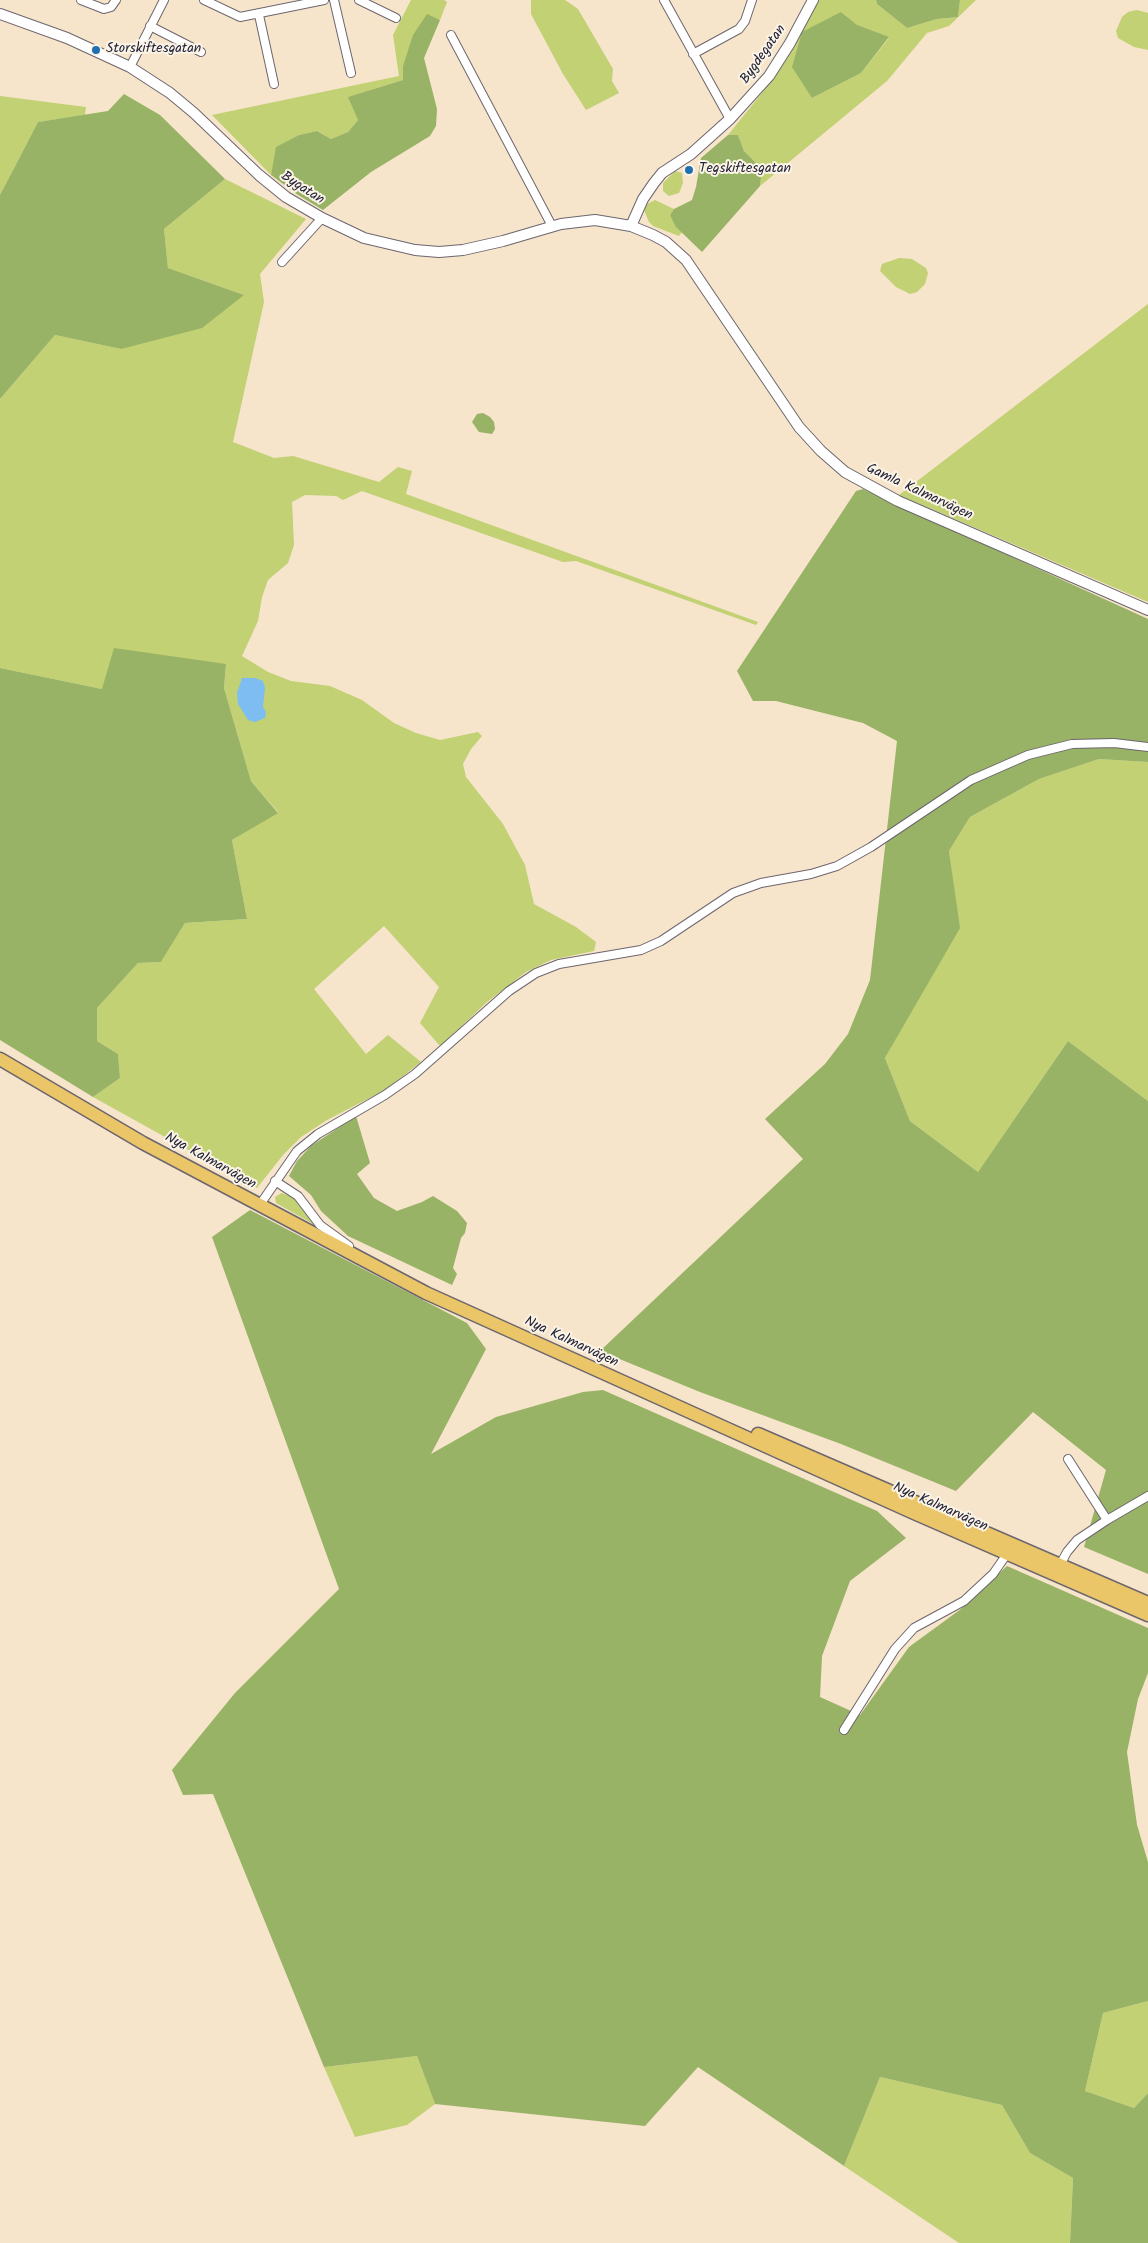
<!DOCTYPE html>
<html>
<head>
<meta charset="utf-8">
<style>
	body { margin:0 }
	canvas { display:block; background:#f6e4cb }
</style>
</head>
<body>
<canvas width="1148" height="2243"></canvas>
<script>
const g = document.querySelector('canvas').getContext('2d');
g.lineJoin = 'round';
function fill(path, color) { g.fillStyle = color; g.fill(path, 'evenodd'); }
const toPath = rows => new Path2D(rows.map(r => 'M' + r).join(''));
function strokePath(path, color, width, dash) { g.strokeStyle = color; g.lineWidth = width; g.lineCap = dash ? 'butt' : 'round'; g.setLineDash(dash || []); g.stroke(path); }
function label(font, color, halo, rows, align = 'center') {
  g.font = font + ' Kalam,sans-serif'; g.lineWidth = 4; g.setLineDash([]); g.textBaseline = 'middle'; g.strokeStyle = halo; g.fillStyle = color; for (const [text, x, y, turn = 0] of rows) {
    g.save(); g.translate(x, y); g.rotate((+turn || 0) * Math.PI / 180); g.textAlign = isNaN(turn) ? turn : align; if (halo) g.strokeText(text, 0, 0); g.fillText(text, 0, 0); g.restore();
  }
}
fill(toPath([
	[411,0,444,0,447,2,440,20,427,15,403,66,403,80,349,97,358,120,348,132,331,139,317,131,299,135,277,147,271,175,212,115,399,76,393,35],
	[531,0,565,0,578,9,613,69,612,81,619,93,586,110,563,74,531,14],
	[817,0,876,0,877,4,907,28,937,19,958,17,960,0,976,0,949,26,927,33,887,81,760,186,762,169,744,151,738,135,728,135,766,88,792,47],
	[841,12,856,25,889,38,861,73,812,98],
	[1137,10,1148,13,1148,50,1134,47,1118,38,1116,31,1122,17,1128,12],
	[0,96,86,107,85,115,38,122,0,195],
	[675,171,682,173,683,183,679,193,669,196,663,191,663,183],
	[225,179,306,219,260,274,264,302,233,442,274,458,293,456,379,482,398,467,412,471,406,494,758,622,756,625,576,561,563,562,362,491,343,500,336,496,305,495,292,502,294,545,288,563,268,580,262,597,258,621,242,656,268,672,291,681,330,686,362,700,394,723,416,733,440,740,478,732,482,736,471,749,463,764,466,777,503,824,525,865,534,904,576,927,596,942,594,951,551,960,526,972,487,1002,440,1046,420,1023,439,987,384,926,314,989,366,1054,388,1035,421,1062,385,1090,327,1120,301,1137,283,1155,257,1188,93,1097,120,1078,118,1054,97,1041,97,1008,138,963,161,962,185,923,247,919,232,840,278,812,251,781,224,688,226,664,102,689,0,668,0,399,55,335,121,349,244,295,168,268,164,229],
	[655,200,674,209,670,215,682,232,679,236,653,226,649,222,644,210,645,205],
	[899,258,912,259,926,268,928,273,925,284,917,292,910,294,896,287,880,271,882,264],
	[1148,304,1148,602,899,495],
	[1099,759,1148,762,1148,1101,1068,1041,978,1172,910,1121,885,1058,959,928,949,851,970,817,1039,779],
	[282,1193,294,1198,315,1225,276,1203,275,1197],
	[1148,2001,1148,2093,1134,2108,1085,2091,1103,2013],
	[417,2056,435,2104,407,2125,355,2137,324,2067],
	[880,2077,1002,2105,1030,2153,1073,2178,1070,2243,959,2243,844,2166]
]), '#c1d173');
fill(toPath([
	[876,0,960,0,958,17,937,19,907,28,877,4],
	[841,12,857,25,889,37,861,73,812,98,792,67,802,32],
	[427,14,440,20,424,58,437,109,436,126,430,136,371,172,323,210,298,195,271,175,276,147,299,135,317,131,331,139,348,132,358,120,348,97,403,80,403,66,413,35],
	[124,94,160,115,225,179,164,229,168,268,244,295,202,328,121,349,55,335,0,399,0,195,38,122,108,111],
	[728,135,738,135,744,151,762,169,760,186,702,252,676,227,670,215,674,209,692,200,696,187,701,158],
	[483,413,490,417,494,422,495,429,492,434,479,432,472,422,477,414],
	[863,489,1148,619,1148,762,1099,759,1039,779,970,817,949,851,960,928,885,1058,910,1121,978,1172,1068,1041,1148,1101,1148,1574,1084,1547,1106,1470,1033,1412,956,1491,841,1444,700,1392,600,1351,803,1159,765,1119,825,1064,848,1034,870,980,897,741,863,723,776,701,753,701,737,671,856,491],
	[114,648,226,664,224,688,251,781,278,813,232,840,247,919,185,923,161,962,138,963,97,1008,97,1041,118,1054,120,1078,93,1097,0,1040,0,668,102,689],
	[356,1116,370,1163,357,1174,374,1198,397,1211,422,1202,433,1196,457,1211,467,1223,465,1233,461,1238,453,1268,457,1274,452,1285,348,1236,321,1211,311,1195,289,1176,297,1161,311,1146],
	[250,1210,467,1323,486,1349,431,1454,496,1417,583,1392,603,1390,877,1511,906,1538,850,1581,822,1656,820,1697,860,1715,909,1647,961,1609,1007,1566,1148,1628,1148,1673,1138,1699,1127,1752,1137,1825,1148,1862,1148,2001,1103,2013,1085,2091,1134,2108,1148,2093,1148,2243,1070,2243,1073,2178,1030,2153,1002,2105,880,2077,844,2166,698,2067,645,2126,435,2104,417,2056,324,2067,213,1794,183,1795,172,1770,235,1693,339,1589,212,1237]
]), '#98b365');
fill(toPath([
	[242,678,255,678,263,681,265,688,263,707,266,712,265,718,255,722,248,720,238,704,237,693]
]), '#7dbdf2');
const minor = toPath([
	[81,0,104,9,111,7,116,0],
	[204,0,240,17,324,0],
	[334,0,351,73],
	[359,0,396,18],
	[664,0,730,119],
	[259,15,274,84],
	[150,26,201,52],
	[451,35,552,226],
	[693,54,739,29,745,21,752,0],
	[130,67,164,0],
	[282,262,322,218],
	[275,1181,298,1196,320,1225,349,1246],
	[259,1206,297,1151,318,1134,385,1095,415,1074,509,991,536,973,559,964,641,950,661,941,733,893,761,883,811,874,837,866,871,847,971,780,1028,755,1072,744,1114,743,1148,747],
	[1068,1459,1107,1520,1148,1496],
	[1060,1565,1067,1552,1077,1540,1107,1520],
	[844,1730,895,1649,914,1628,964,1601,993,1574,1007,1554]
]);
const tertiary = toPath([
	[0,14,67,38,130,67,170,93,194,113,259,175,286,197,322,218,364,238,415,250,439,252,463,250,503,241,561,224,595,220,631,226,653,235,666,242,686,260,799,427,821,451,845,472,898,501,1148,610],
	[631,226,643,199,654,183,662,173,691,154,730,119,769,76,790,43,813,0]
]);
const primary = toPath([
	[0,1059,143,1143,426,1293,914,1513,1148,1615],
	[758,1434,1148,1603]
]);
strokePath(minor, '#6c666d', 10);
strokePath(tertiary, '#6c666d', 12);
strokePath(primary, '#6c666d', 15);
strokePath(minor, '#fff', 8);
strokePath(tertiary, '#fff', 10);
strokePath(primary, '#ebc669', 12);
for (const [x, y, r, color] of [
	[96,50,5,"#1f6fb2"],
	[689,170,5,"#1f6fb2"]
]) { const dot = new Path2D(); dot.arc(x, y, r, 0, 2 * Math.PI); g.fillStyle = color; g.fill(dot); strokePath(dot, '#fcf5e5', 2); }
label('14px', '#22223b', '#fcf5e5', [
	["Storskiftesgatan",106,50],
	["Tegskiftesgatan",699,170]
], 'left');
label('14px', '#22223b', '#fcf5e5', [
	["Bygdegatan",764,55,-55],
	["Bygatan",302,189,33],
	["Gamla Kalmarvägen",919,493,25],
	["Nya Kalmarvägen",210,1162,29],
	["Nya Kalmarvägen",571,1343,25],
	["Nya Kalmarvägen",940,1508,24]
]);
</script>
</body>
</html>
